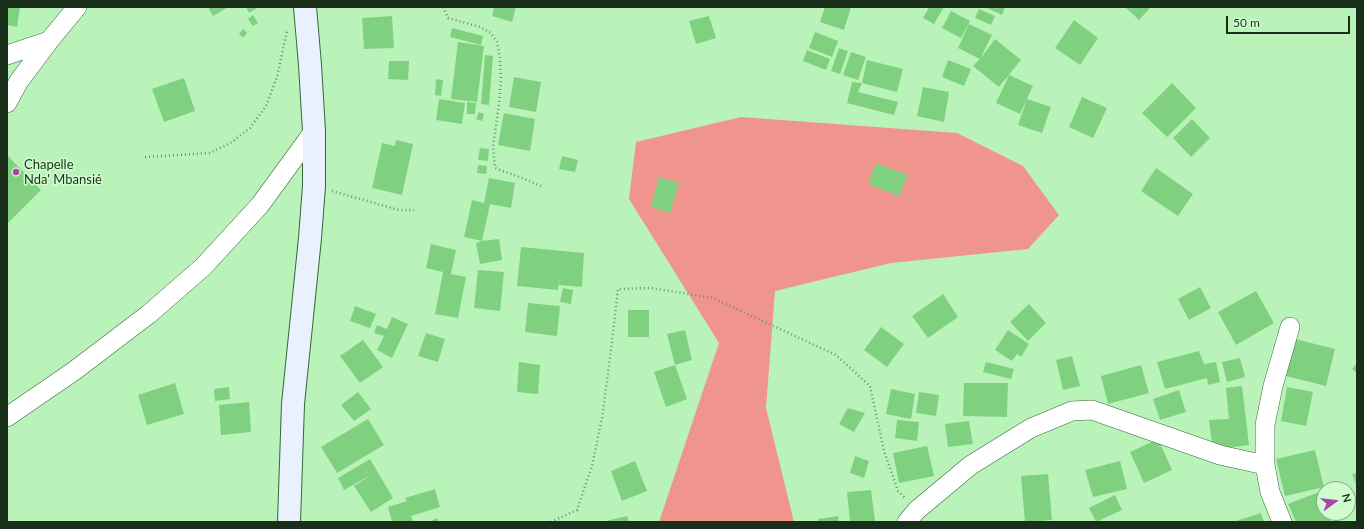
<!DOCTYPE html>
<html>
<head>
<meta charset="utf-8">
<style>
	body { margin:0 }
	#map { position:relative; width:1364px; height:529px; overflow:hidden; background:#baf3b9; font-family:Lato,sans-serif }
	canvas { display:block }
	.frame { position:absolute; inset:0; border:8px solid #192f19; pointer-events:none }
	.north { position:absolute; left:1316px; top:481px; width:40px; height:40px; box-sizing:border-box; background:#d0fdcf; border:1px solid #87ab86; border-radius:50%; rotate:75deg; font-size:11px; font-weight:700; line-height:16px; text-align:center; color:#192f19 }
	.north::after { content:''; display:block; margin:auto; width:14px; height:18px; background:#a747af; clip-path:polygon(50% 0,100% 100%,50% 72%,0 100%) }
	.scale { position:absolute; left:1226px; top:16px; width:124px; height:18px; box-sizing:border-box; border:2px solid #192f19; border-top:0; padding-left:5px; font-size:12px; line-height:14px; white-space:nowrap; color:#192f19; -webkit-text-stroke:3px #d0fdcf; paint-order:stroke }
</style>
</head>
<body>
<div id="map">
<canvas width="1364" height="529"></canvas>
<div class="frame"></div>
<div class="north">N</div>
<div class="scale">50 m</div>
</div>
<script>
const g = document.querySelector('canvas').getContext('2d');
g.lineJoin = 'round';
function fill(path, color) { g.fillStyle = color; g.fill(path, 'evenodd'); }
const toPath = rows => new Path2D(rows.map(r => 'M' + r).join(''));
function strokePath(path, color, width, dash) { g.strokeStyle = color; g.lineWidth = width; g.lineCap = dash ? 'butt' : 'round'; g.setLineDash(dash || []); g.stroke(path); }
function label(font, color, halo, rows, align = 'center') {
  g.font = font + ' Lato,sans-serif'; g.lineWidth = 3; g.setLineDash([]); g.textBaseline = 'middle'; g.strokeStyle = halo; g.fillStyle = color; for (const [text, x, y, turn = 0] of rows) {
    g.save(); g.translate(x, y); g.rotate((+turn || 0) * Math.PI / 180); g.textAlign = isNaN(turn) ? turn : align; if (halo) g.strokeText(text, 0, 0); g.fillText(text, 0, 0); g.restore();
  }
}
fill(toPath([
	[741,117,957,133,1023,166,1059,215,1028,249,891,263,775,291,766,408,794,522,659,522,719,343,629,199,636,142]
]), '#f0958e');
fill(toPath([
	[7,7,20,7,17,27,7,25],
	[208,7,228,7,213,16],
	[246,7,259,7,249,13],
	[494,7,516,7,512,22,492,16],
	[825,7,851,7,844,30,820,22],
	[929,7,944,7,934,24,923,18],
	[985,7,1005,7,1002,15],
	[1125,7,1151,7,1139,20],
	[979,9,995,16,991,25,975,18],
	[951,11,970,21,961,38,942,28],
	[253,15,258,23,253,26,248,19],
	[392,16,394,48,364,49,362,18],
	[709,16,716,38,696,44,689,21],
	[1074,20,1098,38,1080,65,1055,48],
	[969,24,992,35,980,59,995,39,1021,60,999,87,973,66,980,59,958,48],
	[452,28,483,36,481,45,450,37],
	[243,29,247,33,243,38,239,34],
	[815,32,838,41,832,57,809,48],
	[458,42,484,46,477,102,451,99],
	[839,48,848,51,840,74,831,71],
	[807,50,830,59,826,70,803,61],
	[851,52,866,57,858,80,843,75],
	[485,55,493,56,489,105,481,104],
	[867,60,903,69,897,92,862,83],
	[948,60,971,69,964,86,942,77],
	[389,61,409,61,408,80,388,79],
	[1009,75,1033,86,1020,114,996,103],
	[514,77,541,82,536,112,509,107],
	[184,78,195,111,164,122,152,89],
	[436,79,443,80,441,96,435,95],
	[852,82,862,83,858,92,898,102,894,115,847,103],
	[1172,83,1196,108,1167,137,1142,113],
	[923,87,949,92,944,122,917,116],
	[1082,97,1107,108,1093,138,1069,127],
	[439,99,465,103,462,124,436,120],
	[1027,99,1051,107,1042,133,1018,125],
	[467,102,476,103,475,114,467,114],
	[479,112,484,114,482,121,476,119],
	[504,113,535,119,530,151,498,145],
	[1192,119,1210,138,1191,157,1173,138],
	[396,140,413,144,402,195,372,188,382,143,395,146],
	[480,148,489,149,488,161,478,160],
	[7,155,41,190,7,224],
	[562,156,578,160,575,172,559,169],
	[876,163,908,175,899,196,868,184],
	[478,165,487,166,486,174,477,173],
	[1156,168,1193,194,1178,216,1141,191],
	[659,177,679,183,670,213,651,207],
	[489,178,515,183,511,208,490,204,482,241,499,239,502,260,480,264,476,243,482,241,464,237,472,200,484,203],
	[431,244,456,250,451,274,466,277,458,318,435,314,443,272,426,268],
	[521,247,584,253,582,287,559,285,560,274,558,290,517,286],
	[478,270,504,272,500,311,474,308],
	[1200,287,1211,308,1189,320,1178,299],
	[563,288,573,290,571,304,560,302],
	[1256,291,1274,323,1236,345,1218,312],
	[943,294,958,317,928,338,912,316],
	[528,303,560,306,557,336,525,332],
	[1029,304,1046,323,1028,341,1010,322],
	[355,306,376,314,370,328,350,321],
	[628,310,649,310,649,337,628,337],
	[392,317,408,324,392,358,377,350,384,336,374,333,377,325,387,329],
	[881,327,904,344,887,367,864,350],
	[685,330,692,360,675,365,667,334],
	[1008,330,1029,344,1021,357,1017,354,1012,361,995,350],
	[426,333,445,339,438,362,418,356],
	[1291,338,1335,349,1326,386,1282,375],
	[363,340,383,367,360,383,340,356],
	[1199,351,1204,364,1216,362,1220,382,1208,385,1207,378,1165,389,1157,362],
	[1072,356,1080,386,1063,390,1056,360],
	[1240,358,1245,377,1227,382,1222,362],
	[519,362,540,365,538,394,517,392],
	[986,362,1014,369,1011,379,983,372],
	[1357,363,1357,373,1352,369],
	[675,365,687,399,666,407,654,372],
	[1141,365,1149,393,1108,404,1101,376],
	[175,383,184,414,147,425,138,395],
	[964,383,1008,383,1007,417,963,416],
	[1242,386,1249,445,1216,449,1212,443,1209,420,1229,419,1226,388],
	[229,387,230,399,215,401,214,389],
	[1287,387,1313,392,1306,426,1281,421],
	[891,389,915,394,911,419,886,414],
	[1179,390,1186,412,1160,420,1153,399],
	[358,392,371,409,354,421,341,405],
	[919,392,939,395,936,416,916,413],
	[249,402,251,432,221,435,219,405],
	[848,408,865,413,854,432,839,424],
	[368,419,384,445,337,473,321,447],
	[897,420,919,422,917,441,895,438],
	[969,421,973,444,948,447,945,424],
	[1158,439,1172,470,1144,483,1130,452],
	[927,446,934,476,899,483,893,453],
	[1315,450,1324,487,1285,496,1276,459],
	[855,456,869,461,864,478,850,473],
	[370,459,393,498,371,512,354,486,373,474,344,490,338,478],
	[635,461,647,491,622,501,611,471],
	[1120,461,1127,489,1093,497,1085,470],
	[1357,473,1357,487,1352,474],
	[1048,474,1052,520,1025,522,1021,476],
	[435,489,440,507,411,516,413,522,392,522,388,507,407,501,405,498],
	[871,490,875,521,850,522,847,492],
	[1319,492,1324,505,1324,513,1327,513,1331,522,1296,522,1288,504],
	[1115,495,1122,510,1096,522,1089,508],
	[1261,513,1264,522,1233,522],
	[627,516,629,522,606,522,606,521],
	[838,516,839,522,818,522,818,519],
	[437,518,439,522,429,522]
]), '#7fd180');
const minor = toPath([
	[7,55,49,41,77,7],
	[7,103,19,81,49,41],
	[7,417,74,371,149,314,203,267,260,205,314,131],
	[907,522,917,510,971,465,1031,428,1072,411,1092,410,1220,455,1265,465],
	[1282,522,1270,492,1265,465,1265,425,1273,386,1290,327]
]);
const secondary = toPath([
	[289,522,293,404,310,238,314,186,314,131,310,65,305,7]
]);
strokePath(minor, '#356937', 20);
strokePath(secondary, '#356937', 24);
strokePath(toPath([
	[443,7,448,18,480,27,491,33,497,42,500,59,501,80,499,104,493,147,495,168,522,178,541,186],
	[145,157,209,153,229,144,250,128,266,106,277,77,287,31],
	[332,191,399,210,414,210],
	[551,522,577,510,592,466,602,418,611,350,618,289,651,288,713,298,836,355,870,386,884,451,898,491,905,498]
]), '#6b936b', 2.5, [1, 3]);
strokePath(minor, '#fff', 19);
strokePath(secondary, '#eaf1fe', 22);
for (const [x, y, r, color] of [
	[16,172,4,"#a747af"]
]) { const dot = new Path2D(); dot.arc(x, y, r, 0, 2 * Math.PI); g.fillStyle = color; g.fill(dot); strokePath(dot, '#d0fdcf', 1.5); }
label('13px', '#192f19', '#d0fdcf', [
	["Chapelle",24,165],
	["Nda' Mbansié",24,180]
], 'left');
</script>
</body>
</html>
